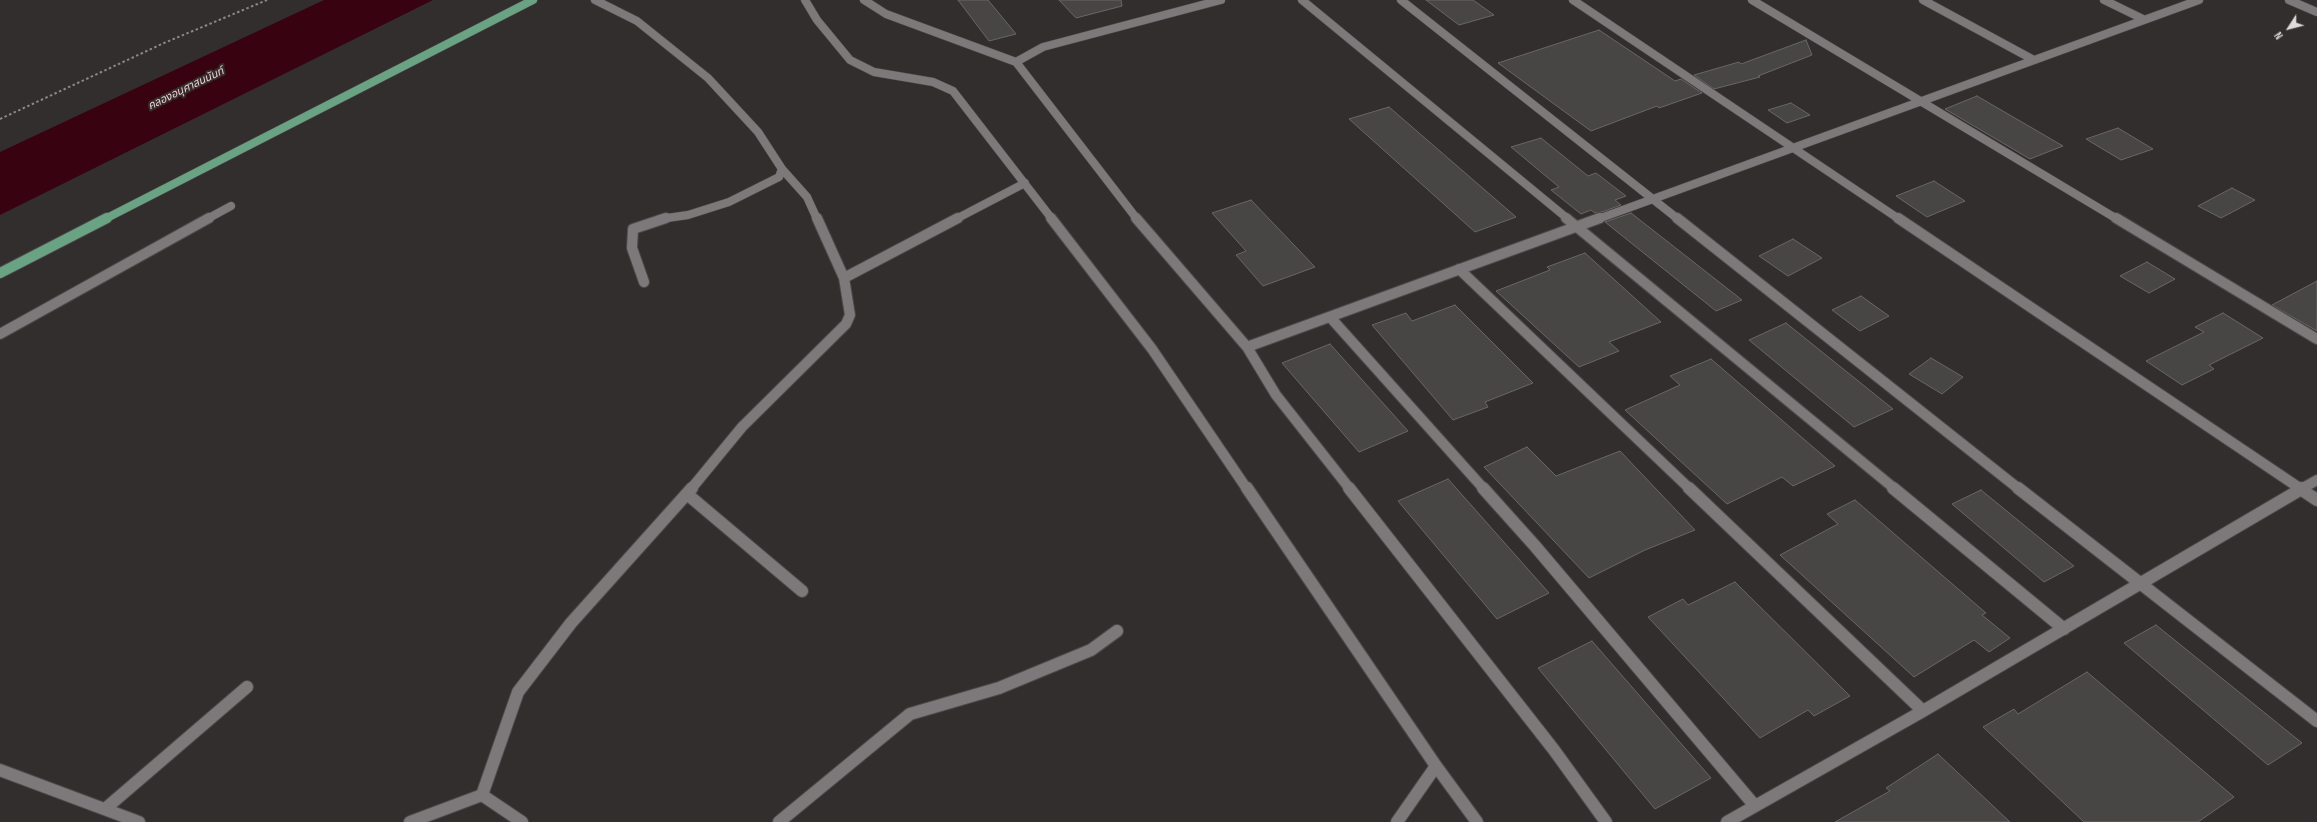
<!DOCTYPE html>
<html>
<head>
<meta charset="utf-8">
<style>
	body { margin:0 }
	#map { position:relative; width:2317px; height:822px; overflow:hidden; background:#322e2e; font-family:"Sofia Sans Condensed",sans-serif }
	canvas { display:block }
	.north { position:absolute; left:2269px; top:8px; width:40px; height:40px; -webkit-text-stroke:3px #322e2e; paint-order:stroke; rotate:234deg; font-size:11px; font-weight:700; line-height:16px; text-align:center; color:#dddbdb }
	.north::after { content:''; display:block; margin:auto; width:14px; height:18px; background:#dddbdb; clip-path:polygon(50% 0,100% 100%,50% 72%,0 100%) }
</style>
</head>
<body>
<div id="map">
<canvas width="2317" height="822"></canvas>
<div class="north">N</div>
</div>
<script>
const g = document.querySelector('canvas').getContext('2d');
g.lineJoin = 'round';
function fill(path, color) { g.fillStyle = color; g.fill(path, 'evenodd'); }
const toPath = rows => new Path2D(rows.map(r => 'M' + r).join(''));
function strokePath(path, color, width, dash) { g.strokeStyle = color; g.lineWidth = width; g.lineCap = dash ? 'butt' : 'round'; g.setLineDash(dash || []); g.stroke(path); }
function label(font, color, halo, rows, align = 'center') {
  g.font = font + ' "Sofia Sans Condensed","Noto Sans Thai",sans-serif'; g.lineWidth = 4; g.setLineDash([]); g.textBaseline = 'middle'; g.strokeStyle = halo; g.fillStyle = color; for (const [text, x, y, turn = 0] of rows) {
    g.save(); g.translate(x, y); g.rotate((+turn || 0) * Math.PI / 180); g.textAlign = isNaN(turn) ? turn : align; if (halo) g.strokeText(text, 0, 0); g.fillText(text, 0, 0); g.restore();
  }
}
fill(toPath([
	[324,0,433,0,0,215,0,152]
]), '#380211');
const building = toPath([
	[958,0,988,0,1016,34,989,41,958,0],
	[1059,0,1121,0,1122,6,1076,18,1059,0],
	[1426,0,1473,0,1494,15,1459,25,1426,0],
	[1599,30,1675,81,1681,79,1702,93,1659,108,1657,106,1591,131,1498,63,1599,30],
	[1806,40,1812,55,1758,76,1760,77,1714,89,1694,75,1739,62,1741,64,1806,40],
	[1977,96,2063,146,2030,159,1945,109,1977,96],
	[1791,103,1810,115,1787,123,1768,110,1791,103],
	[1389,107,1516,217,1475,232,1349,119,1389,107],
	[2118,128,2153,149,2121,160,2086,139,2118,128],
	[1541,138,1588,176,1596,173,1626,196,1615,200,1621,205,1602,212,1595,213,1591,210,1581,214,1551,190,1559,187,1511,147,1541,138],
	[1934,181,1965,201,1927,217,1896,196,1934,181],
	[2232,188,2255,200,2221,218,2198,206,2232,188],
	[1251,200,1315,267,1263,286,1236,255,1246,251,1212,213,1251,200],
	[1631,213,1742,300,1716,311,1605,222,1631,213],
	[1793,239,1822,258,1788,276,1759,256,1793,239],
	[1585,253,1661,322,1609,342,1619,351,1579,367,1496,291,1550,270,1547,267,1585,253],
	[2147,262,2175,279,2149,293,2120,276,2147,262],
	[2317,281,2317,331,2272,305,2317,281],
	[1861,296,1889,316,1860,331,1832,310,1861,296],
	[1455,305,1533,383,1485,402,1488,407,1453,420,1372,325,1406,313,1412,321,1455,305],
	[2223,313,2263,338,2209,365,2214,369,2182,385,2146,361,2204,332,2195,327,2223,313],
	[1786,323,1893,409,1854,427,1749,340,1786,323],
	[1330,344,1408,431,1359,452,1282,363,1330,344],
	[1931,358,1963,377,1942,394,1909,374,1931,358],
	[1711,359,1835,466,1793,486,1782,477,1727,504,1625,410,1680,385,1670,376,1711,359],
	[1527,447,1556,476,1620,451,1695,530,1645,550,1589,578,1484,467,1527,447],
	[1448,479,1549,593,1497,619,1398,501,1448,479],
	[1981,490,2074,566,2044,582,1952,504,1981,490],
	[1855,500,1986,613,1982,615,2010,638,1989,652,1974,640,1914,677,1780,555,1838,524,1827,514,1855,500],
	[1735,582,1850,696,1814,716,1808,710,1760,738,1648,617,1683,599,1688,605,1735,582],
	[2156,625,2302,743,2268,765,2124,643,2156,625],
	[1592,641,1711,778,1655,809,1538,668,1592,641],
	[2087,672,2234,797,2198,822,2084,822,1983,727,2014,709,2018,714,2087,672],
	[1938,754,2010,822,1835,822,1890,791,1886,788,1938,754]
]);
fill(building, '#484545');
strokePath(building, '#6a6667', 1);
const minorFar2 = toPath([
	[595,0,637,21,708,78,758,132,782,169,779,177,729,202,688,215,660,219],
	[805,0,817,20,850,60,874,72,933,82,953,91,1052,219],
	[864,0,886,14,1016,62,1137,219],
	[1302,0,1568,219],
	[1401,0,1678,219],
	[1573,0,1899,219],
	[1752,0,2117,219],
	[1923,0,2032,59],
	[2104,0,2143,19],
	[2289,0,2317,12],
	[1016,62,1043,47,1221,0],
	[782,169,807,197,817,219],
	[207,219,231,206],
	[956,219,1025,183],
	[1598,219,2199,0]
]);
const minorFar1 = toPath([
	[817,218,844,278],
	[1051,218,1152,349,1247,489],
	[1136,218,1247,347,1276,395,1350,489],
	[1566,218,1895,489],
	[1677,218,2019,489],
	[1898,218,2301,489],
	[2116,218,2317,339],
	[1459,269,1690,489],
	[644,282,632,248,633,229,666,218],
	[1330,317,1484,489],
	[0,334,209,218],
	[1247,347,1600,218],
	[691,489,742,427,846,324,850,315,844,278,958,218],
	[2301,489,2317,480]
]);
const minor = toPath([
	[1247,488,1436,766,1477,822],
	[1349,488,1554,750,1606,822],
	[1483,488,1535,546,1755,806],
	[1689,488,1923,711],
	[1893,488,2064,629],
	[2018,488,2317,721],
	[2299,488,2317,500],
	[687,494,802,591],
	[0,770,139,822],
	[482,795,518,692,571,623,692,488],
	[105,809,247,687],
	[410,822,482,795,522,822],
	[779,822,910,714,999,688,1091,650,1117,631],
	[1397,822,1436,766],
	[1727,822,1923,711,2303,488]
]);
const majorFar1 = toPath([
	[105,219,533,0]
]);
const major = toPath([
	[0,273,107,218]
]);
strokePath(minorFar2, '#4c494a', 9);
strokePath(minorFar1, '#4c494a', 12);
strokePath(minor, '#4c494a', 14);
strokePath(majorFar1, '#4c494a', 9);
strokePath(major, '#4c494a', 12);
strokePath(toPath([
	[0,119,164,43,267,0]
]), '#8b8888', 2, [2.5, 2.5]);
strokePath(minorFar2, '#7d7879', 8);
strokePath(minorFar1, '#7d7879', 10);
strokePath(minor, '#7d7879', 12);
strokePath(majorFar1, '#6aa384', 8);
strokePath(major, '#6aa384', 10);
label('italic 11px', '#f4ccd0', '#322e2e', [
	["คลองอนุศาสนนันท์",186,89,-26]
]);
</script>
</body>
</html>
